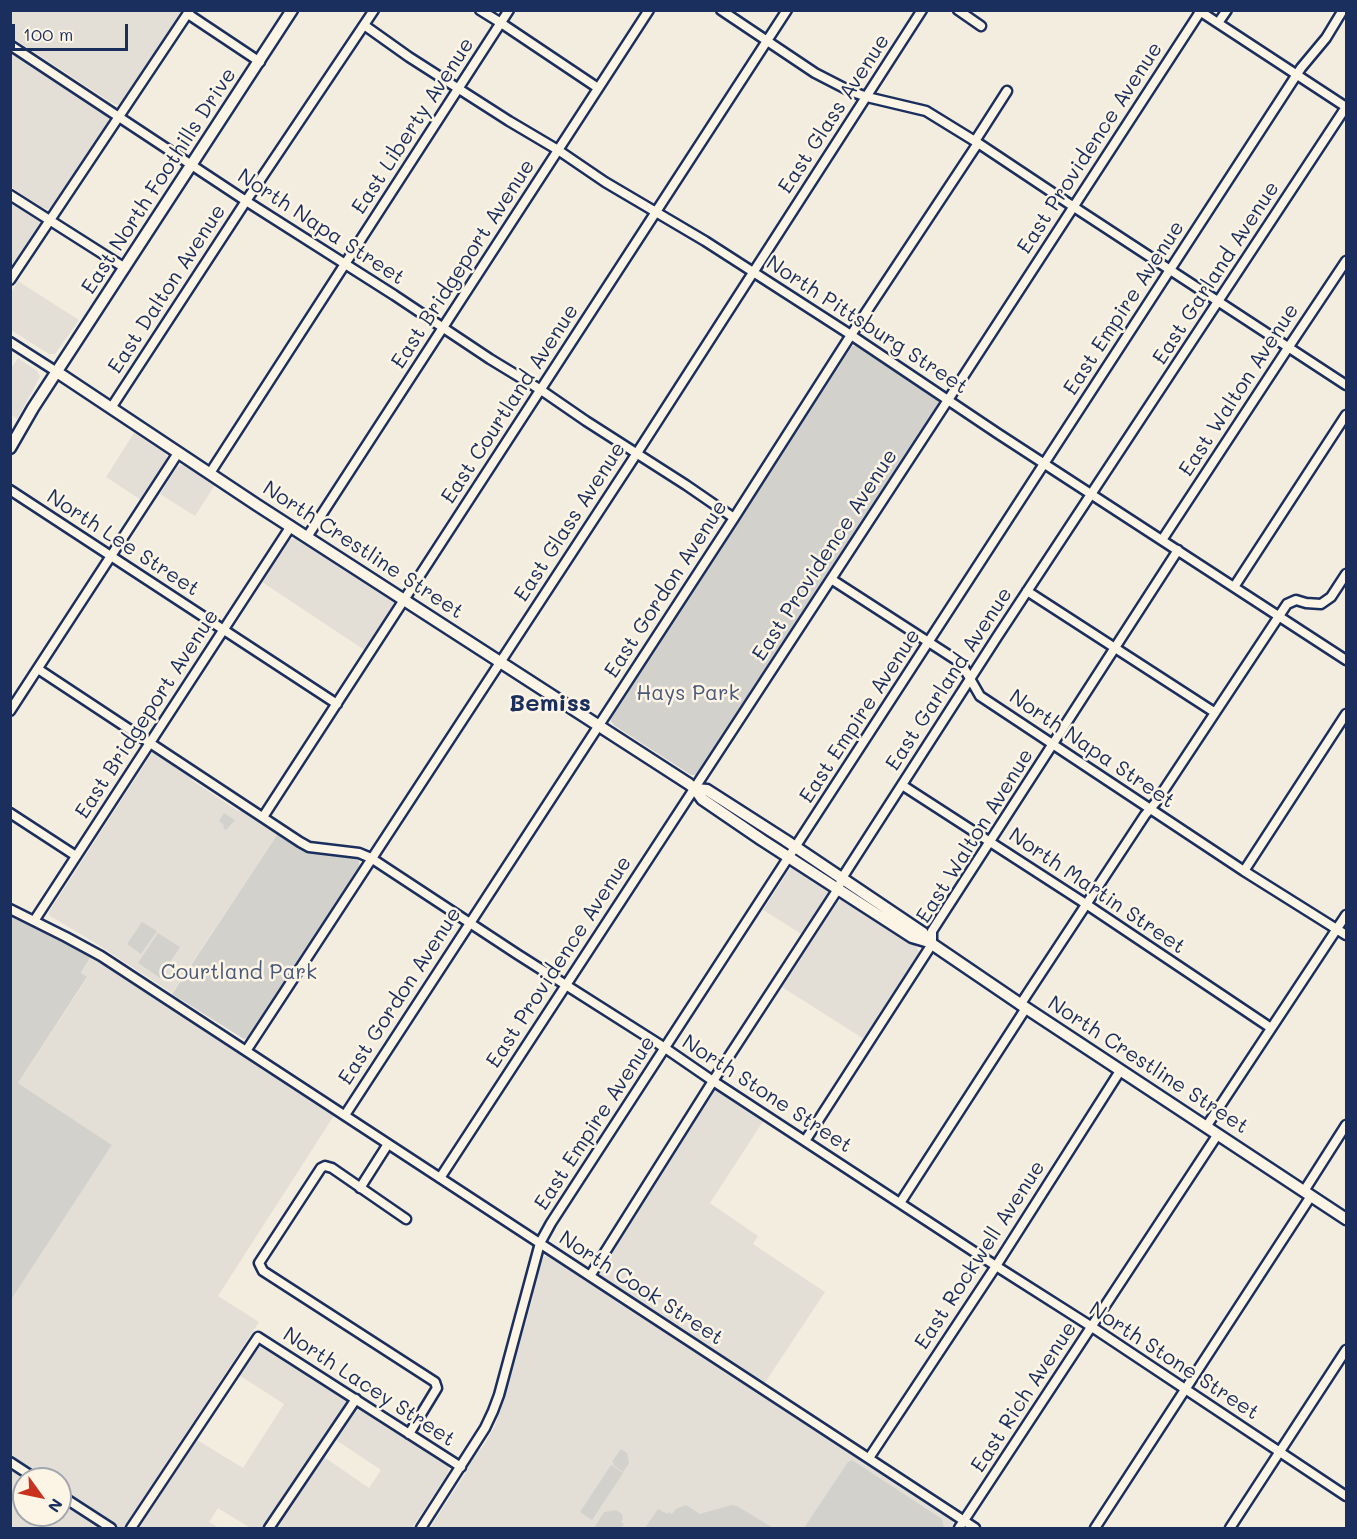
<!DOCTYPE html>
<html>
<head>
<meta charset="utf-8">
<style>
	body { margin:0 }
	#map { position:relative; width:1357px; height:1539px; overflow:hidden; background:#f3ede0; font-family:Mali,sans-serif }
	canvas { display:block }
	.frame { position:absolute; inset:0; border:12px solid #1b2f5e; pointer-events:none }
	.north { position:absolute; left:12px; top:1467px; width:60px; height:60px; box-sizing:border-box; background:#fcf5e5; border:2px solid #a2a6af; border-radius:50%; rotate:123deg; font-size:16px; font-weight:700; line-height:24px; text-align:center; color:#1b2f5e }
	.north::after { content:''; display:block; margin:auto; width:21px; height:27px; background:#c8321e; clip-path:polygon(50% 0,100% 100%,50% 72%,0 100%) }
	.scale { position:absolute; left:12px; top:24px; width:116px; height:27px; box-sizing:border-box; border:3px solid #1b2f5e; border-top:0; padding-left:8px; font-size:18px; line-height:21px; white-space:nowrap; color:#1b2f5e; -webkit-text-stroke:4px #fcf5e5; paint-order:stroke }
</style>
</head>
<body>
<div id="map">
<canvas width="1357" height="1539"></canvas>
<div class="frame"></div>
<div class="north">N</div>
<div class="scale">100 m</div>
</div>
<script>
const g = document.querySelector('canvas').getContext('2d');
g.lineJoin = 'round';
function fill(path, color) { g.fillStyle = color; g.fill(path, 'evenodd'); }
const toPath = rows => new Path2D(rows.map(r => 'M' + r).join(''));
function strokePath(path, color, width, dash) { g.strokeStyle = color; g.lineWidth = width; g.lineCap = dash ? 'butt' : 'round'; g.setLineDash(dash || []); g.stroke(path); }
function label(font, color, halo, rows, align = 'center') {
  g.font = font + ' Mali,sans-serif'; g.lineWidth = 5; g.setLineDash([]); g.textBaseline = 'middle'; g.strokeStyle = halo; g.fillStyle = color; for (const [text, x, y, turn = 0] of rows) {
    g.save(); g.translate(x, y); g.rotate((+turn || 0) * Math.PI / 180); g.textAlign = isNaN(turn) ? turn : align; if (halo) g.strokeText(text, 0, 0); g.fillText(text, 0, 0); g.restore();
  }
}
fill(toPath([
	[10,11,11,10,182,11,124,100,118,105,112,103,11,37],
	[11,51,105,114,109,118,107,124,53,206,48,209,41,207,11,187],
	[11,199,39,217,41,222,40,227,11,271],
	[18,281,79,320,55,354,49,354,11,330,11,293],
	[18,358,37,371,40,377,17,419,11,414,10,370],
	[134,433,165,453,167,456,167,461,141,500,106,477],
	[181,465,186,466,215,485,195,516,160,494,177,467],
	[296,538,393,601,394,605,393,609,366,651,262,582,289,541,292,539],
	[154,751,188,773,193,781,238,811,246,811,279,832,172,993,97,944,50,916,49,914,49,912,152,753],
	[793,868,795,868,829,890,829,896,803,935,763,910,789,870],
	[842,899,846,900,916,946,919,952,864,1039,782,987,837,903],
	[91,956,102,962,335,1114,218,1296,259,1322,124,1528,11,1528,11,1300,112,1145,18,1083,87,978,81,974],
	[24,1479,60,1479,60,1515,24,1515],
	[715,1088,764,1120,710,1203,758,1236,753,1244,825,1292,764,1384,603,1278,597,1271],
	[550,1255,556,1257,664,1328,669,1335,694,1352,701,1352,750,1384,755,1391,799,1421,807,1422,836,1440,839,1446,951,1520,953,1523,952,1528,430,1528,468,1469,469,1463,476,1452,482,1448,495,1426,532,1301,534,1282,540,1261,545,1256],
	[261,1345,265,1345,436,1457,443,1459,447,1463,449,1469,447,1475,412,1528,250,1528,218,1508,209,1522,219,1528,139,1528,197,1440,243,1468,284,1404,239,1375,257,1347],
	[336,1440,381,1470,369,1488,324,1457]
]), '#e3dfd6');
fill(toPath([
	[852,346,856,346,937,399,939,405,700,772,696,775,691,775,615,726,610,720,610,718],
	[224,813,235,820,226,830,223,828,224,825,219,821],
	[279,832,319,852,341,855,347,854,353,855,359,861,360,871,352,879,251,1036,244,1039,172,994],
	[11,914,91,956,81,973,87,977,18,1083,112,1145,11,1300],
	[142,922,157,931,141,954,127,944],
	[158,933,180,947,160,978,138,963],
	[621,1449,627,1453,629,1463,623,1472,613,1465,614,1463,612,1462],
	[852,1460,942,1519,944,1528,804,1528,848,1462],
	[611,1465,623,1473,592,1520,580,1512],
	[686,1505,700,1514,731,1505,737,1506,773,1528,645,1528,658,1509,668,1514,669,1512,672,1514,676,1509],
	[616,1510,622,1514,623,1519,621,1522,624,1524,621,1528,594,1528,604,1512]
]), '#d3d1cc');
const minor = toPath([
	[480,10,501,23,598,88],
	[721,10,815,73,850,91,867,97,926,111,978,143,1080,211,1346,385],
	[958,10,981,26],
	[1198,10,1346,107],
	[188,14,260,62],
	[1218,23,1227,10],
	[364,25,409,57,509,121,558,150,605,182,705,241,851,335,997,433,1346,660],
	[10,45,246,201,394,295,490,359,541,390,586,421,686,485,734,518],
	[975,141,1007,91],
	[10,195,125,268],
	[10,280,190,10],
	[10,342,57,372],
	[111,408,246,201,374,10],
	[210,473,509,10],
	[10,490,337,704],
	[307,537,649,10],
	[1162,540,1288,348,1346,261],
	[831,579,961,663,980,696,1244,871,1346,935],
	[1234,587,1346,415],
	[1027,591,1214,712],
	[38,669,300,842,309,847,359,853,371,858,517,954,665,1048,713,1081,996,1266,1092,1327,1346,1496],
	[10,711,178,453],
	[902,785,1086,904,1271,1028],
	[10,813,76,856],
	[263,817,787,10],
	[1244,871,1346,714],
	[10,909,66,937,101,956,159,994,975,1528],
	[34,921,291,526],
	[1020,1005,1145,815,1156,802,1287,604,1296,600,1306,603,1321,604,1331,597,1346,574],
	[246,1051,637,453,922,10],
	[345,1115,734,518,851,335,978,143],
	[1206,1127,1346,915],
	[805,1141,932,944,932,931,1178,550],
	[440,1178,948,400,1200,12],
	[360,1188,388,1144],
	[1304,1191,1346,1125],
	[900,1203,1026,1008],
	[406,1219,332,1168,325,1166,321,1168,259,1263,263,1271,435,1382,437,1388,409,1434],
	[590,1276,713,1081,838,889,842,878,997,637,1346,107],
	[869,1458,996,1266,1120,1071],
	[10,1462,36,1479],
	[60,1495,111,1528],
	[131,1528,258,1337,461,1467],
	[269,1528,356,1399],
	[421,1528,485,1428,493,1411,499,1395,540,1243,551,1223,1301,68,1326,38,1343,10],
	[959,1528,1218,1134],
	[1095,1528,1311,1196],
	[1230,1528,1346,1350]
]);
const major = toPath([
	[57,372,257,505,689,784,695,789,702,799,762,840,912,937,929,942,1026,1008,1346,1219],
	[10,448,33,408,292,10],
	[695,789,707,790,785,840,923,933,929,942]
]);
strokePath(minor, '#1b2f5e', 13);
strokePath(major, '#1b2f5e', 15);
strokePath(minor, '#fcf5e5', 8);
strokePath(major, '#fcf5e5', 10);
label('21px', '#1b2f5e', '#fcf5e5', [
	["East Glass Avenue",834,114,-57],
	["East Liberty Avenue",413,126,-57],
	["East Providence Avenue",1090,148,-57],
	["East North Foothills Drive",159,181,-57],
	["North Napa Street",321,227,33],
	["East Bridgeport Avenue",463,264,-57],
	["East Garland Avenue",1216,273,-57],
	["East Dalton Avenue",167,289,-57],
	["East Empire Avenue",1124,308,-57],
	["North Pittsburg Street",867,325,33],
	["East Walton Avenue",1239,390,-57],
	["East Courtland Avenue",510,404,-57],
	["East Glass Avenue",570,522,-57],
	["North Lee Street",123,543,33],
	["North Crestline Street",363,550,33],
	["East Providence Avenue",825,555,-57],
	["East Gordon Avenue",666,589,-57],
	["East Garland Avenue",949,679,-57],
	["East Bridgeport Avenue",147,714,-57],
	["East Empire Avenue",860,716,-57],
	["North Napa Street",1092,749,34],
	["East Walton Avenue",975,836,-58],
	["North Martin Street",1097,891,34],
	["East Providence Avenue",559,962,-57],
	["East Gordon Avenue",400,996,-57],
	["North Crestline Street",1148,1065,33],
	["North Stone Street",767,1094,33],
	["East Empire Avenue",595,1123,-57],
	["East Rockwell Avenue",980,1255,-57],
	["North Cook Street",641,1288,33],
	["North Stone Street",1174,1361,33],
	["North Lacey Street",369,1387,33],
	["East Rich Avenue",1024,1397,-57]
]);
label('21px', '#49587a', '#fcf5e5', [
	["Hays Park",688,694],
	["Courtland Park",239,973]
]);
label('bold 24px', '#1b2f5e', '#fcf5e5', [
	["Bemiss",550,704]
]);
</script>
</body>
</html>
